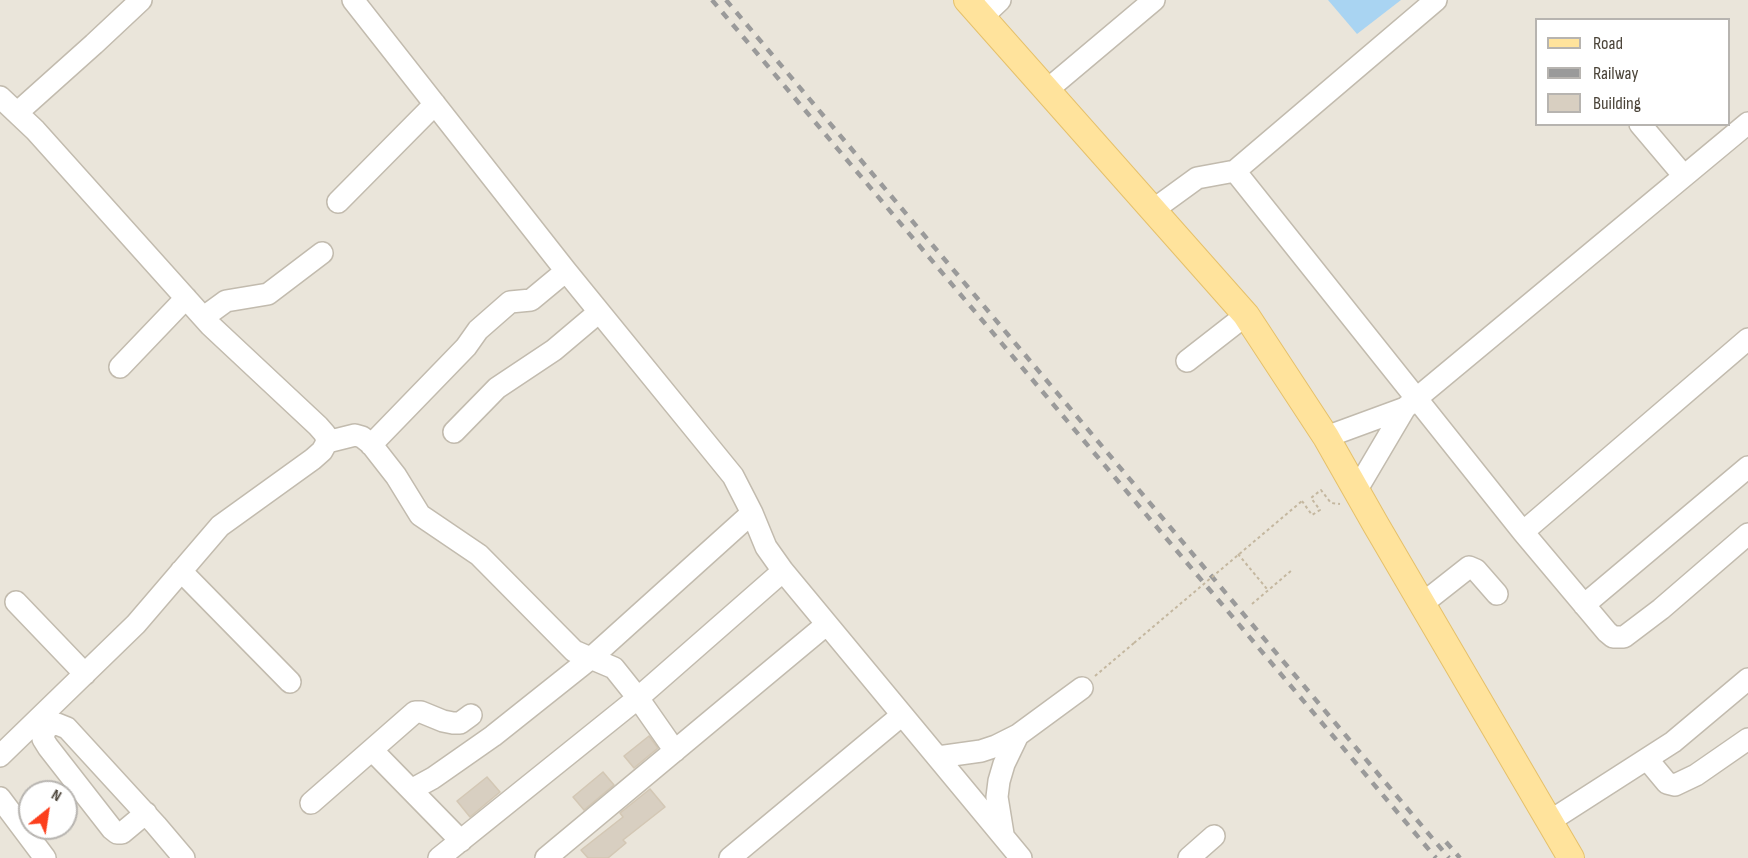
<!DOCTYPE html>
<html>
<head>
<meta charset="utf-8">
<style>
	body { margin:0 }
	#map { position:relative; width:1748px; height:858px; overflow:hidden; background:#f6f3ec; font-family:"Sofia Sans Condensed",sans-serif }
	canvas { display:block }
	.legend { position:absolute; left:1535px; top:18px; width:195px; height:108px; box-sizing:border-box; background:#fff; border:2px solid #b7b4b0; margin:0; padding:8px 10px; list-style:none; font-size:18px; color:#4b4439 }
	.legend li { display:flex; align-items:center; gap:12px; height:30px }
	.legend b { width:30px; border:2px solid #b7b4b0 }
	.north { position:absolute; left:18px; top:780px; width:60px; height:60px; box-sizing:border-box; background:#fff; border:2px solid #b7b4b0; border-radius:50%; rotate:30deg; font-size:16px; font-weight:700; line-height:24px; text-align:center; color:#4b4439 }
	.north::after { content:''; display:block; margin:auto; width:21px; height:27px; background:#fc3f1d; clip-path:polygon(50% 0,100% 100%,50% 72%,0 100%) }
</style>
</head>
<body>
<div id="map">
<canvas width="1748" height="858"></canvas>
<ul class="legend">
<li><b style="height:8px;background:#ffe39c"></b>Road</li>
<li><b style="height:8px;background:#9a9a9a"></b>Railway</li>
<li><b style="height:16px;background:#d8cfc1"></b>Building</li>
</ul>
<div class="north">N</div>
</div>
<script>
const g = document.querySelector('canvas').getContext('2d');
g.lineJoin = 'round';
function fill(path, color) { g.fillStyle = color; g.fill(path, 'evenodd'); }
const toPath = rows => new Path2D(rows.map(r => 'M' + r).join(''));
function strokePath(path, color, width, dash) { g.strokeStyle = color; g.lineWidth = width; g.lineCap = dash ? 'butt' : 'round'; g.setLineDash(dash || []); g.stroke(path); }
fill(toPath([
	[0,0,1748,0,1748,858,0,858],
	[1536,20,1728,20,1728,124,1536,124],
	[30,792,66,792,66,828,30,828]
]), '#eae5da');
fill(toPath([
	[1328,0,1401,0,1357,34]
]), '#a9d4f2');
const building = toPath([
	[649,736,658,748,634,768,624,756,649,736],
	[603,772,614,785,584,810,573,797,603,772],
	[487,777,500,792,470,817,457,801,487,777],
	[650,789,665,807,623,840,626,843,608,858,588,858,581,850,623,817,620,813,650,789]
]);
fill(building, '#d8cfc1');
strokePath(building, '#d3c7b4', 1.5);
const minor = toPath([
	[353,0,566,271,733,476,752,513,766,547,783,571,1021,858],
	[982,17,1000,0],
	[1047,90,1154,0],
	[0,97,35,130,210,325,318,426,325,434,327,442,322,451,313,459,220,526,136,624,0,756],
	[18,112,94,44,141,0],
	[1640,124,1684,176],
	[1235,171,1523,532,1607,632,1613,637,1624,637,1661,609,1748,534],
	[338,202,435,104],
	[1153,210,1197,178,1235,171,1436,0],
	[204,317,226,301,268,294,322,253],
	[1187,361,1246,315],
	[120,367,186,298],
	[454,432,497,388,554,350,599,312],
	[1326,437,1405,408,1748,123],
	[327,442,355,435,362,437,371,444,396,476,420,515,479,555,574,651,614,668,638,698,675,751],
	[371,445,466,347,478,330,510,302,531,300,566,271],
	[1356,491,1405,408],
	[1523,532,1748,339],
	[181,571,290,682],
	[16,602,85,674],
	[1422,604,1469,567,1476,570,1497,594],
	[1584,605,1748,467],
	[372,750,461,841],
	[938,757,981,751,996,746,1018,735],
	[1647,759,1667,783,1675,785,1696,775,1748,739],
	[411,790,433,778,493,736,591,658,752,513],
	[0,798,45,858],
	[311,803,415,712,421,712,443,721,453,723,460,723,471,715],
	[146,813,122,833,117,833,112,829,48,747,43,739,45,730,51,725,57,724,67,728,156,825,184,858],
	[1550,821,1673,742,1748,679],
	[1003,834,997,797,999,781,1004,764,1018,735,1082,688],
	[439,858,638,698,783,571],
	[546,858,827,624],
	[730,858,902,715],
	[1189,858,1214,836]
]);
const major = toPath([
	[967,0,1246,315,1326,437,1376,525,1571,858]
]);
strokePath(minor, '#c2bbae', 24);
strokePath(major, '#e6c16a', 28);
strokePath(toPath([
	[1302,501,1312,515,1320,510,1311,498,1321,490,1331,503,1340,504],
	[1238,554,1267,589],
	[1252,604,1292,570],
	[1095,676,1134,643]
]), '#c4b79f', 2, [3, 3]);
strokePath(minor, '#fff', 21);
strokePath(major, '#ffe39c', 26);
strokePath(toPath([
	[712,0,1436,858],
	[726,0,1449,858],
	[1446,842,1460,858]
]), '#9a9a9a', 4.5, [8, 8]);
strokePath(toPath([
	[1134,643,1302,501]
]), '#c4b79f', 2, [3, 3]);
</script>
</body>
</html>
